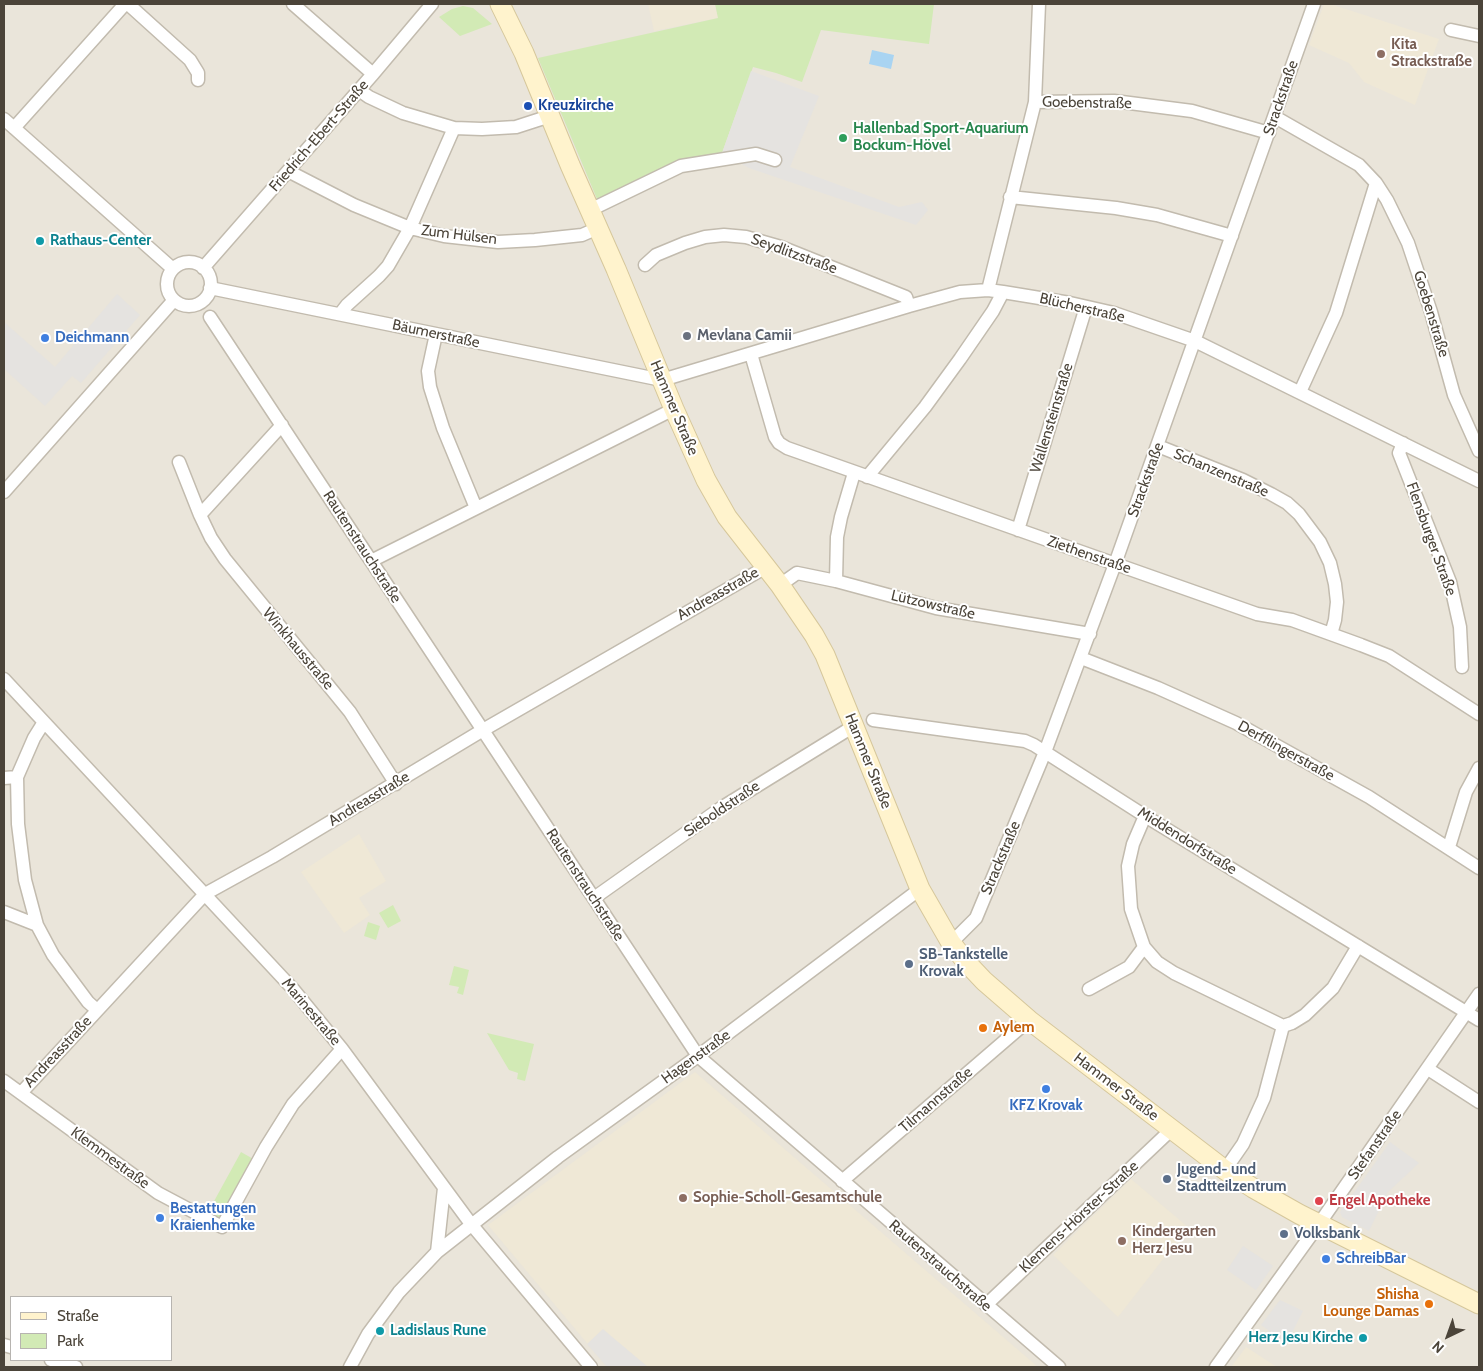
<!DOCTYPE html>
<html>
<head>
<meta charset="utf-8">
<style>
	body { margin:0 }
	#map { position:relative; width:1483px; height:1371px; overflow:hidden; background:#f6f3ec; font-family:Cabin,sans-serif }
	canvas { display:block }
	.frame { position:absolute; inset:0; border:5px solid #4b4439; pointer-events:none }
	.legend { position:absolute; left:10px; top:1296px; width:162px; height:65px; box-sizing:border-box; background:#fff; border:1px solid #b7b4b0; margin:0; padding:6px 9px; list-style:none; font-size:15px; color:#4b4439 }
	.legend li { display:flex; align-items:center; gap:10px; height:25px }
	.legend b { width:25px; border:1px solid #b7b4b0 }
	.north { position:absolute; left:1423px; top:1311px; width:50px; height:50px; -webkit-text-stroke:4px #fff; paint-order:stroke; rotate:222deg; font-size:14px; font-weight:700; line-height:20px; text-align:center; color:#4b4439 }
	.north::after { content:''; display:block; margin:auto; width:18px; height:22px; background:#4b4439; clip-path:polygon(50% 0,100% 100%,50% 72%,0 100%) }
</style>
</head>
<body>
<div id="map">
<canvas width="1483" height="1371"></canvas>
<div class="frame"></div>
<ul class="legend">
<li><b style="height:6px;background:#fff3cd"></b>Straße</li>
<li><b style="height:14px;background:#d2eab5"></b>Park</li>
</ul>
<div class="north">N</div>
</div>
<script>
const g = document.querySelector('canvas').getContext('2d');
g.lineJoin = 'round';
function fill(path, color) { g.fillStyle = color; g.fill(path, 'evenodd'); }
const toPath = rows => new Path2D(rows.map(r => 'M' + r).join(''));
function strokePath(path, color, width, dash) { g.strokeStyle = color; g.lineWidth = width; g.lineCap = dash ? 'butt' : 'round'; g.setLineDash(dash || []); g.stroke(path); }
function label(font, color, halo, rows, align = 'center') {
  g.font = font + ' Cabin,sans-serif'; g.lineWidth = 4; g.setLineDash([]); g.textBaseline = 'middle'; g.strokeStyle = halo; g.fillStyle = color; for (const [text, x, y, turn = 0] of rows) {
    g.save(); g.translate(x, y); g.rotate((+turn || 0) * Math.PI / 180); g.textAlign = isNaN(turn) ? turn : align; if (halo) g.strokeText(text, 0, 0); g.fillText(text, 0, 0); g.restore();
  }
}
fill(toPath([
	[4,4,1479,4,1479,1367,4,1367],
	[11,1297,171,1297,171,1360,11,1360]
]), '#eae5da');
fill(toPath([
	[648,4,715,4,718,18,654,31],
	[1324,4,1330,4,1439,39,1415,105,1364,82,1349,63,1309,45],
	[359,834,386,881,359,898,370,915,344,933,301,872],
	[695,1072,1038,1367,607,1367,488,1225],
	[1131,1179,1188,1227,1118,1317,1053,1255],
	[1246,1347,1277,1367,1231,1367]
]), '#efe8d6');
fill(toPath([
	[715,4,934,4,929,44,821,30,802,82,776,73,753,67,722,153,656,171,597,199,538,58,718,18],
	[463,6,473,8,492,24,460,36,439,17,452,9],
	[393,905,401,921,388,928,379,913],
	[368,922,380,926,376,940,364,936],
	[454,966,469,970,463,995,457,993,459,987,449,985],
	[487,1033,534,1044,525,1081,517,1079,518,1073,509,1070],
	[241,1152,255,1160,220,1221,207,1214]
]), '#d2eab5');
fill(toPath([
	[751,71,819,96,790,167,899,207,922,202,928,210,916,225,749,168,722,153],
	[117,294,140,315,81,383,72,376,45,406,4,369,4,322,55,367],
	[1390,1142,1419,1163,1388,1192,1369,1231,1342,1217,1340,1212],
	[1243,1246,1273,1266,1256,1290,1227,1270],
	[1280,1300,1303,1311,1287,1343,1261,1325],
	[603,1329,611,1336,648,1367,607,1367,587,1344]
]), '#e5e3e0');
fill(toPath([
	[872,50,894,55,891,69,869,64]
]), '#a9d4f2');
const street = toPath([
	[128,4,190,60,198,73,198,80],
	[293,4,373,74],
	[1451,30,1479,36],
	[359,90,369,97,403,113,454,128,482,129,516,127,550,116],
	[1035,102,1039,4],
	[1275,117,1359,165,1376,183,1387,200,1408,243,1431,312,1454,395,1479,451],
	[4,119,173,269],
	[14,128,125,4],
	[288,171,354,205,410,228,444,236,498,242,535,240,582,235,598,228],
	[1010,197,1116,208,1157,215,1232,236],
	[590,210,681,166,756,154,775,160],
	'167 284a22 22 0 1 1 44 0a22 22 0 1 1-44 0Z',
	[645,265,656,255,685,243,705,237,724,235,746,237,781,247,906,297,909,306],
	[203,268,373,74,432,4],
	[210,288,662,380,909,306,960,292,988,290,1003,292,1070,303,1114,313,1195,341,1479,481],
	[988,290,1035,102,1114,101,1192,111,1269,133],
	[340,314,347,305,379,276,388,266,410,228,454,128],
	[210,317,698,1056,1059,1367],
	[436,334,428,371,430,387,443,428,476,508],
	[751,354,775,437,779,443,787,448,1257,614,1292,620,1361,645,1389,656,1479,714],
	[1300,392,1336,313,1376,183],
	[282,425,200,515,211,538,225,559,350,712,396,784],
	[1403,443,1399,453,1450,582,1460,627,1462,667],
	[1158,446,1243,480,1271,494,1287,503,1299,514,1320,542,1330,563,1335,584,1337,602,1335,620,1331,634],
	[179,462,200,515],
	[867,477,925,407,960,359,993,311,1003,292],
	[4,492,174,300],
	[1018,530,1086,307],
	[371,561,674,409],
	[836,581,837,537,841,517,854,473],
	[780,585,797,573,836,581,936,608,1090,634],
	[1081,658,1158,688,1236,723,1369,797,1479,868],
	[4,679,293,989,342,1049,471,1224,591,1367],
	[873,720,1025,741,1034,745,1145,816,1479,1020],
	[44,722,34,738,17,777,18,824,25,880,37,925,53,955,88,1002,97,1010],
	[4,778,17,777],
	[1145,816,1133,844,1128,866,1131,909,1144,947,1157,962,1174,973,1283,1026,1292,1023,1305,1015,1333,988,1358,946],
	[1449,847,1466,792,1479,768],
	[594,898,721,808,854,726],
	[4,912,37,925],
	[951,943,976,918,1045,752,1115,564,1314,4],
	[1089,989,1129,967,1144,947],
	[1428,1069,1479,1102],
	[4,1081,158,1193,222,1227,266,1147,293,1104,342,1049],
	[21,1093,205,894,272,857,483,730,766,567],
	[1225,1170,1243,1144,1264,1098,1283,1026],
	[842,1181,1029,1020],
	[437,1252,444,1188],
	[986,1305,1172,1129],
	[4,1345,11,1347],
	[51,1360,76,1367],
	[350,1367,368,1334,399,1292,437,1252,558,1157,698,1056,920,889],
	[1216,1367,1319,1224,1479,994]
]);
const secondary = toPath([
	[500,4,524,53,570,165,616,269,674,409,706,480,727,517,780,585,814,635,825,655,920,889,951,943,967,963,984,981,1029,1020,1225,1170,1253,1188,1299,1214,1479,1304]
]);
strokePath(street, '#c2bbae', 15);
strokePath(secondary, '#d6c79b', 21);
strokePath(street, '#fff', 12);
strokePath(secondary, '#fff3cd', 19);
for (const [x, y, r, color] of [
	[1381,54,5,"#8d6e63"],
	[528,106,5,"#1a4fb4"],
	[843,138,5,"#2e9e5b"],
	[40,241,5,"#0f9aa8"],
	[687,336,5,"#6b7280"],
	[45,338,5,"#3f7fe0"],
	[909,964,5,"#5c6f8a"],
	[983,1028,5,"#e8710a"],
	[1046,1089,5,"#3f7fe0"],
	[1167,1179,5,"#5c6f8a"],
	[683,1198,5,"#8d6e63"],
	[1319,1201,5,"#e0444e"],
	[160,1218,5,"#3f7fe0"],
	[1284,1234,5,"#5c6f8a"],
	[1122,1241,5,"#8d6e63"],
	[1326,1259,5,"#3f7fe0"],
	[1429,1304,5,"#e8710a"],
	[380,1331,5,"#0f9aa8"],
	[1363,1338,5,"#0f9aa8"]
]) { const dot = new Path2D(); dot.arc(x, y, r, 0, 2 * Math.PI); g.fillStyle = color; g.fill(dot); strokePath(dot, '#fff', 2); }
label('bold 15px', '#785e54', '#fff', [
	["Kita",1391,45],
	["Strackstraße",1391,62],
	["Sophie-Scholl-Gesamtschule",693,1198],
	["Kindergarten",1132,1232],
	["Herz Jesu",1132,1249]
], 'left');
label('15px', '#4b4439', '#fff', [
	["Strackstraße",1281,98,-71],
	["Goebenstraße",1087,103,1],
	["Friedrich-Ebert-Straße",319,136,-49],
	["Zum Hülsen",459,235,7],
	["Seydlitzstraße",794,254,20],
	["Blücherstraße",1082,308,13],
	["Goebenstraße",1431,314,73],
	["Bäumerstraße",436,334,12],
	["Hammer Straße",674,408,67],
	["Wallensteinstraße",1052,418,-73],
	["Schanzenstraße",1221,473,23],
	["Strackstraße",1146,480,-70],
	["Flensburger Straße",1431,539,70],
	["Rautenstrauchstraße",362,547,57],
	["Ziethenstraße",1089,555,19],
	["Andreasstraße",718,594,-30],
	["Lützowstraße",933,605,13],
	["Winkhausstraße",298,649,50],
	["Derfflingerstraße",1286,751,29],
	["Hammer Straße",868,761,68],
	["Andreasstraße",369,799,-31],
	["Sieboldstraße",722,809,-34],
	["Middendorfstraße",1187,841,32],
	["Strackstraße",1001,858,-67],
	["Rautenstrauchstraße",585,885,57],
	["Marinestraße",311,1012,50],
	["Andreasstraße",58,1052,-47],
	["Hagenstraße",696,1057,-36],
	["Hammer Straße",1116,1087,37],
	["Tilmannstraße",936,1100,-41],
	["Stefanstraße",1375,1145,-55],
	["Klemmestraße",110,1158,36],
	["Klemens-Hörster-Straße",1079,1217,-43],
	["Rautenstrauchstraße",940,1266,41]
]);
label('bold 15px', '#164399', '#fff', [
	["Kreuzkirche",538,106]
], 'left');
label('bold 15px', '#27864d', '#fff', [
	["Hallenbad Sport-Aquarium",853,129],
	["Bockum-Hövel",853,146]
], 'left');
label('bold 15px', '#0d838f', '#fff', [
	["Rathaus-Center",50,241],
	["Ladislaus Rune",390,1331],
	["Herz Jesu Kirche",1353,1338,"right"]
], 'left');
label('bold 15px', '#5b616d', '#fff', [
	["Mevlana Camii",697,336]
], 'left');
label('bold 15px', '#366cbe', '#fff', [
	["Deichmann",55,338],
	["KFZ Krovak",1046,1106,"center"],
	["Bestattungen",170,1209],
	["Kraienhemke",170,1226],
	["SchreibBar",1336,1259]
], 'left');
label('bold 15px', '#4e5e75', '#fff', [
	["SB-Tankstelle",919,955],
	["Krovak",919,972],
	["Jugend- und",1177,1170],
	["Stadtteilzentrum",1177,1187],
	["Volksbank",1294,1234]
], 'left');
label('bold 15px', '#c56008', '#fff', [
	["Aylem",993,1028],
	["Shisha",1419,1295,"right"],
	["Lounge Damas",1419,1312,"right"]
], 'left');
label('bold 15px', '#be3a42', '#fff', [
	["Engel Apotheke",1329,1201]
], 'left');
</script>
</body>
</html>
